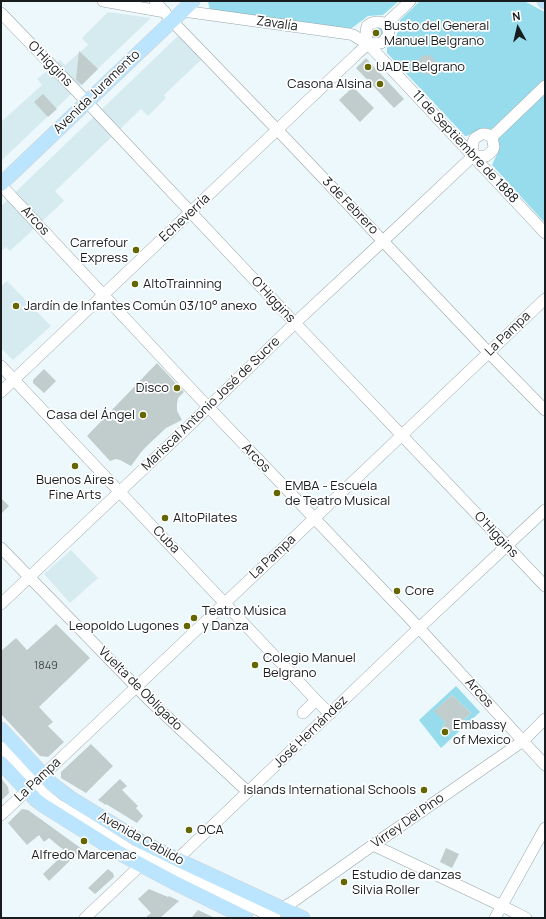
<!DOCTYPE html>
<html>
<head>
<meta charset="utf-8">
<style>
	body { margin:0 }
	#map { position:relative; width:546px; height:919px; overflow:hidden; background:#ecf8fb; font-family:Manrope,sans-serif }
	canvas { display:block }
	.frame { position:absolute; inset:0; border:2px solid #181c1e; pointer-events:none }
	.north { position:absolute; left:498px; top:8px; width:40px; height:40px; -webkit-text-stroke:3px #fff; paint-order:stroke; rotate:352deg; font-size:11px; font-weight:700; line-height:16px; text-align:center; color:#181c1e }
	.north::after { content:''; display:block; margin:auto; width:14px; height:18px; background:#181c1e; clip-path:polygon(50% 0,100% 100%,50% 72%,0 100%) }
</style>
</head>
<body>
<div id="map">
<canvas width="546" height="919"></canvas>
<div class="frame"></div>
<div class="north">N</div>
</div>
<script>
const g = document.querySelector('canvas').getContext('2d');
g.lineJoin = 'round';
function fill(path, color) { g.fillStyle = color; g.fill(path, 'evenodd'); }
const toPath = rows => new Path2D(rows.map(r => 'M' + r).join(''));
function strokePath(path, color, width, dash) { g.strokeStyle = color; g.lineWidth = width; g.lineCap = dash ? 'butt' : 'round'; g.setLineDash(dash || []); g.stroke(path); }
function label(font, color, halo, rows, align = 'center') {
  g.font = font + ' Manrope,sans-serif'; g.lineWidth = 3.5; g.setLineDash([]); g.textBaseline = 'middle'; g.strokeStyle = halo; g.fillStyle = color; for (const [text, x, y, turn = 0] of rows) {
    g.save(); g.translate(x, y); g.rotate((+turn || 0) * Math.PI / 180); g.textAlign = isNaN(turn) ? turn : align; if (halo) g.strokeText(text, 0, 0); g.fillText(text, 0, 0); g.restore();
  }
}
fill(toPath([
	[108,12,151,18,1,161,1,122,42,85,37,79,60,60,65,65,88,45,82,38],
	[180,34,203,58,164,95,166,98,148,116,141,109,55,191,64,201,10,251,6,247,1,251,1,206],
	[7,281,51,326,13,360,1,348,1,286],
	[71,550,98,578,70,603,44,574]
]), '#d6ebf0');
fill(toPath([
	[209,1,399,1,383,15,368,16,352,28,348,29,210,10,208,2],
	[420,1,524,1,545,12,545,79,493,128,489,130,474,132,467,136,465,136,387,53,387,48,395,40,398,31,400,20],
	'371.5 33a5.5 5.5 0 1 1 11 0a5.5 5.5 0 1 1-11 0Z',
	[545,93,545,223,492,165,497,154,498,147,497,139],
	[456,686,480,712,441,748,419,720],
	[452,695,471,713,449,733,442,726,446,723,435,711]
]), '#97dced');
fill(toPath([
	[79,51,98,69,82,85,76,80],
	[430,55,435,61,436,68,430,74,424,74,418,69,417,62,422,56],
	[366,58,404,99,394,108,356,68],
	[353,87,374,108,360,122,339,100],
	[43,94,57,109,48,117,34,102],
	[157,363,184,392,178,398,177,404,177,411,182,420,166,428,150,443,142,451,131,466,120,460,116,459,110,461,87,436],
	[44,369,56,381,44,393,33,383,33,380],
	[1,498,9,506,1,514],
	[56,624,90,658,39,707,53,722,48,726,64,742,48,757,40,756,1,714,1,651,16,638,27,650],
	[452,695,471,713,449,733,442,726,446,723,434,711],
	[91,744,113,766,86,793,61,778,61,772],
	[1,778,8,787,9,793,1,801],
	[120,779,127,786,122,790,138,806,136,808,143,816,137,823,106,804,106,805,98,800],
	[22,809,28,810,82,849,49,881,43,874,66,852,49,838,44,842,39,835,27,845,8,823],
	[446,848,459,854,452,868,440,862],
	[108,869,113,873,114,877,95,894,88,888],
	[149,889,168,897,169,896,179,901,160,918,145,918,151,913,138,899],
	[198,910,215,918,191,918]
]), '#c1cdcd');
const minor = toPath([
	[103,1,165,12],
	[155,1,172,21,289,142,489,353,545,410],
	[183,11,349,34,353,35,368,44,545,233],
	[1,13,87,102,295,323,545,586],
	[386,24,410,1],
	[492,137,545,86],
	[473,156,486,156,490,153,493,150,494,147,492,137],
	[1,185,193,391,419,628,545,765],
	[1,366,316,700,330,714],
	[1,392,358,53,368,44,381,43,384,41,389,34,386,24,380,22,377,22,372,23,367,26,366,32,368,44],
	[1,548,149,700,248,792],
	[1,604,190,425,295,323,383,241,473,156,473,142,475,138,482,134,486,134,492,137],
	[303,713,316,700],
	[1,747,43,793,58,805,81,819,130,850,275,918],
	[1,815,301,531,545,299],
	[373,845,502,906,526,918],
	[85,918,141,865,177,859,186,851,419,628,545,510],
	[266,918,294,901,373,845,523,741,545,719],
	[495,918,545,828]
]);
const major = toPath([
	[544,1,545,2],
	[1,184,193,1],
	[1,729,52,784,72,799,142,842,187,864,303,918],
	[1,763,36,800,44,806,119,853,141,865,173,882,246,918]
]);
strokePath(minor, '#9aa5a8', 12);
strokePath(major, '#d1d2d2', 15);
strokePath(minor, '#fff', 11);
strokePath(major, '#bbe5fe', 14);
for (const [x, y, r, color] of [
	[376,33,4,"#646600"],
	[368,67,4,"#646600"],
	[380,84,4,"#646600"],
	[136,250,4,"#646600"],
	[135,284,4,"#646600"],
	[16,306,4,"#646600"],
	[177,388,4,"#646600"],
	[143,415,4,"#646600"],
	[75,466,4,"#646600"],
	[277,493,4,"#646600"],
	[165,518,4,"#646600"],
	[397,591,4,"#646600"],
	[194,618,4,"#646600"],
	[187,626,4,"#646600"],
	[255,665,4,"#646600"],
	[445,732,4,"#646600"],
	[424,790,4,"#646600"],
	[189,830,4,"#646600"],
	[84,841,4,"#646600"],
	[344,882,4,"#646600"]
]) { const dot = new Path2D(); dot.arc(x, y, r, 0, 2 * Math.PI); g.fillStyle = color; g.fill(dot); strokePath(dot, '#fff', 1.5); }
label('11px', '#42484a', null, [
	["1849",46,666]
]);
label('13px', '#181c1e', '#fff', [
	["Zavalía",277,24,8],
	["O'Higgins",50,64,46],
	["Avenida Juramento",97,92,-44],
	["11 de Septiembre de 1888",465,147,47],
	["3 de Febrero",350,206,46],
	["Echeverría",185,218,-43],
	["Arcos",35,221,47],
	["O'Higgins",273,300,47],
	["La Pampa",508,334,-44],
	["Mariscal Antonio José de Sucre",211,404,-44],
	["Arcos",256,458,46],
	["O'Higgins",496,535,47],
	["Cuba",166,540,46],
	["La Pampa",273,557,-43],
	["Vuelta de Obligado",140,689,45],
	["Arcos",479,693,48],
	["José Hernández",311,732,-44],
	["La Pampa",38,780,-43],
	["Virrey Del Pino",408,821,-35],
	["Avenida Cabildo",141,839,29]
]);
label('13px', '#181c1e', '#fff', [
	["Busto del General",384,26],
	["Manuel Belgrano",384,41],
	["UADE Belgrano",376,67],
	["Casona Alsina",372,84,"right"],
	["Carrefour",128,243,"right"],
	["Express",128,258,"right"],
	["AltoTrainning",143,284],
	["Jardín de Infantes Común 03/10° anexo",24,306],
	["Disco",169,388,"right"],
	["Casa del Ángel",135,415,"right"],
	["Buenos Aires",75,480,"center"],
	["Fine Arts",75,495,"center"],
	["EMBA - Escuela",285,486],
	["de Teatro Musical",285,501],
	["AltoPilates",173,518],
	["Core",405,591],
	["Teatro Música",202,611],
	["y Danza",202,626],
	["Leopoldo Lugones",179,626,"right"],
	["Colegio Manuel",263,658],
	["Belgrano",263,673],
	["Embassy",453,725],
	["of Mexico",453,740],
	["Islands International Schools",416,790,"right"],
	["OCA",197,830],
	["Alfredo Marcenac",84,855,"center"],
	["Estudio de danzas",352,875],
	["Silvia Roller",352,890]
], 'left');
</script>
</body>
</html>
